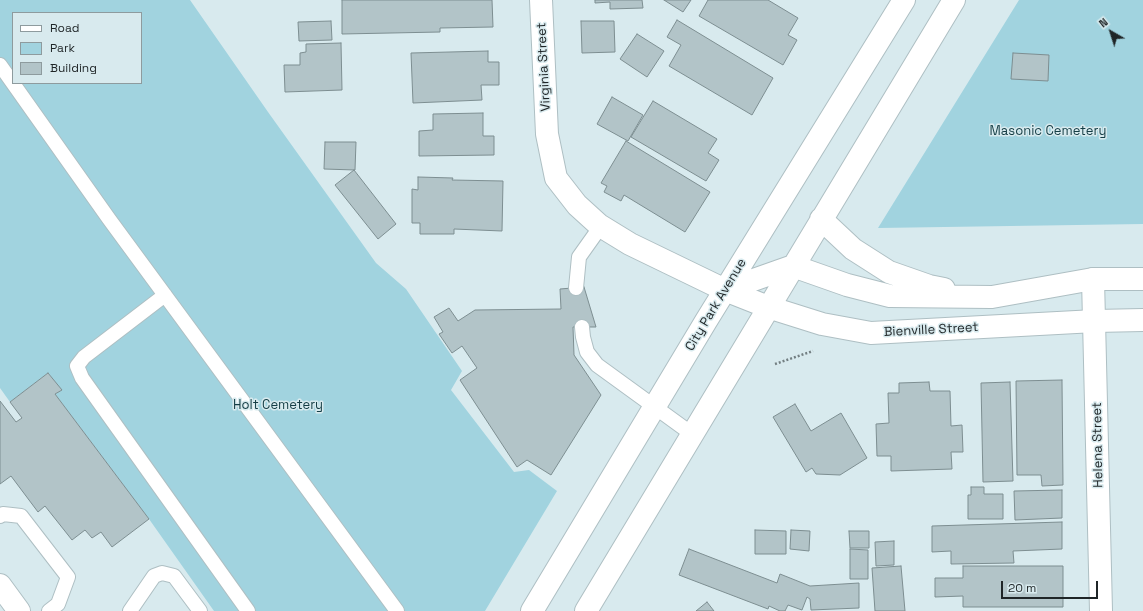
<!DOCTYPE html>
<html>
<head>
<meta charset="utf-8">
<style>
	body { margin:0 }
	#map { position:relative; width:1143px; height:611px; overflow:hidden; background:#d8eaee; font-family:"Space Grotesk",sans-serif }
	canvas { display:block }
	.legend { position:absolute; left:12px; top:12px; width:130px; height:72px; box-sizing:border-box; background:#d8eaee; border:1px solid #8e9b9e; margin:0; padding:5px 7px; list-style:none; font-size:12px; color:#1f2527 }
	.legend li { display:flex; align-items:center; gap:8px; height:20px }
	.legend b { width:20px; border:1px solid #8e9b9e }
	.north { position:absolute; left:1091px; top:12px; width:40px; height:40px; -webkit-text-stroke:3px #d8eaee; paint-order:stroke; rotate:321deg; font-size:11px; font-weight:700; line-height:16px; text-align:center; color:#1f2527 }
	.north::after { content:''; display:block; margin:auto; width:14px; height:18px; background:#1f2527; clip-path:polygon(50% 0,100% 100%,50% 72%,0 100%) }
	.scale { position:absolute; left:1001px; top:581px; width:97px; height:18px; box-sizing:border-box; border:2px solid #1f2527; border-top:0; padding-left:5px; font-size:12px; line-height:14px; white-space:nowrap; color:#1f2527; -webkit-text-stroke:3px #d8eaee; paint-order:stroke }
</style>
</head>
<body>
<div id="map">
<canvas width="1143" height="611"></canvas>
<ul class="legend">
<li><b style="height:5px;background:#fff"></b>Road</li>
<li><b style="height:11px;background:#a1d3df"></b>Park</li>
<li><b style="height:11px;background:#b2c4c8"></b>Building</li>
</ul>
<div class="north">N</div>
<div class="scale">20 m</div>
</div>
<script>
const g = document.querySelector('canvas').getContext('2d');
g.lineJoin = 'round';
function fill(path, color) { g.fillStyle = color; g.fill(path, 'evenodd'); }
const toPath = rows => new Path2D(rows.map(r => 'M' + r).join(''));
function strokePath(path, color, width, dash) { g.strokeStyle = color; g.lineWidth = width; g.lineCap = dash ? 'butt' : 'round'; g.setLineDash(dash || []); g.stroke(path); }
function label(font, color, halo, rows, align = 'center') {
  g.font = font + ' "Space Grotesk",sans-serif'; g.lineWidth = 3; g.setLineDash([]); g.textBaseline = 'middle'; g.strokeStyle = halo; g.fillStyle = color; for (const [text, x, y, turn = 0] of rows) {
    g.save(); g.translate(x, y); g.rotate((+turn || 0) * Math.PI / 180); g.textAlign = isNaN(turn) ? turn : align; if (halo) g.strokeText(text, 0, 0); g.fillText(text, 0, 0); g.restore();
  }
}
fill(toPath([
	[0,0,190,0,268,112,376,263,406,289,462,371,451,390,514,472,529,470,557,491,485,611,214,611,149,519,55,394,61,390,48,373,10,402,0,388],
	[13,13,141,13,141,83,13,83],
	[1019,0,1143,0,1143,224,878,228]
]), '#a1d3df');
const building = toPath([
	[342,0,492,0,493,27,440,28,440,32,342,34,342,0],
	[595,0,642,0,643,8,610,9,610,2,595,3,595,0],
	[664,0,691,0,683,12,664,0],
	[708,0,768,0,798,18,788,35,797,40,783,65,699,16,708,0],
	[677,20,773,78,752,115,669,66,681,45,667,37,677,20],
	[331,21,332,40,299,41,298,22,331,21],
	[581,21,614,21,615,52,582,53,581,21],
	[637,34,664,51,647,77,620,59,637,34],
	[341,43,342,90,285,92,284,65,300,65,300,53,306,52,306,44,341,43],
	[488,51,488,62,499,62,499,85,481,85,482,100,413,103,411,53,488,51],
	[1013,53,1049,55,1048,81,1011,79,1013,53],
	[612,97,643,115,628,141,597,124,612,97],
	[653,101,717,139,708,153,719,160,706,181,631,137,653,101],
	[483,113,483,136,494,136,494,155,419,156,419,131,433,130,433,114,483,113],
	[626,141,710,192,685,232,624,195,621,201,604,192,607,186,601,183,626,141],
	[325,142,356,142,355,170,324,169,325,142],
	[354,170,396,224,378,239,335,185,354,170],
	[418,177,453,178,452,180,503,181,502,231,454,229,454,234,420,234,420,223,412,223,412,189,418,190,418,177],
	[584,287,596,327,573,327,574,355,601,395,551,475,527,460,517,467,460,380,477,368,462,346,452,353,439,334,443,332,434,317,449,308,458,321,475,310,561,309,560,289,584,287],
	[48,373,62,390,55,394,149,519,112,547,101,532,92,538,85,530,72,540,45,506,38,512,11,476,0,484,0,401,16,422,22,418,10,402,48,373],
	[1062,380,1063,485,1042,486,1041,475,1017,475,1016,381,1062,380],
	[929,382,930,391,950,391,951,426,962,425,963,452,951,452,952,469,891,471,891,456,877,456,876,424,889,423,888,393,899,393,899,383,929,382],
	[1010,382,1013,481,983,482,981,383,1010,382],
	[795,404,811,431,841,413,867,458,840,475,816,474,812,468,806,472,773,417,795,404],
	[971,487,984,487,984,494,1003,494,1003,519,968,519,968,495,971,495,971,487],
	[1062,490,1062,518,1015,520,1014,491,1062,490],
	[1062,522,1062,549,1013,551,1014,563,951,564,951,551,932,552,932,526,1062,522],
	[755,530,786,531,786,554,755,554,755,530],
	[791,530,810,531,809,551,790,549,791,530],
	[849,531,869,531,869,548,850,548,849,531],
	[894,541,894,565,876,566,875,542,894,541],
	[689,549,777,583,780,574,810,586,859,583,859,608,811,610,810,599,807,597,802,610,788,605,785,611,780,611,769,606,768,609,679,575,689,549],
	[850,549,868,550,868,579,850,579,850,549],
	[901,566,905,611,875,611,872,568,901,566],
	[963,566,1063,566,1063,607,963,607,963,596,935,597,935,578,963,578,963,566],
	[707,602,714,611,696,611,707,602]
]);
fill(building, '#b2c4c8');
strokePath(building, '#7d8e91', 1);
const lane = toPath([
	[0,65,109,219,397,611],
	[576,288,579,257,601,226],
	[165,295,84,357,77,366,82,378,248,611],
	[582,327,583,337,587,352,597,365,692,434],
	[0,516,3,514,21,516,68,577,58,604,49,611],
	[130,611,154,576,162,573,174,576,200,611]
]);
const street = toPath([
	[541,0,547,134,556,178,577,205,599,225,630,244,725,290],
	[1093,279,1101,611]
]);
const secondary = toPath([
	[821,219,853,249,889,272,929,286,944,289],
	[725,290,793,266,847,285,890,296,992,297,1093,279,1143,279],
	[725,290,768,307,822,324,871,333,1095,321,1143,320],
	[0,585,19,611],
	[532,611,706,321,904,0],
	[586,611,954,0]
]);
strokePath(lane, '#aebfc3', 16);
strokePath(street, '#aebfc3', 24);
strokePath(secondary, '#aebfc3', 24);
strokePath(toPath([
	[775,364,813,351]
]), '#737f82', 2.5, [2, 2]);
strokePath(lane, '#fff', 14);
strokePath(street, '#fff', 22);
strokePath(secondary, '#fff', 22);
label('13px', '#1f2527', '#d8eaee', [
	["Virginia Street",544,67,-93],
	["City Park Avenue",716,305,-59],
	["Bienville Street",931,330,-3],
	["Helena Street",1098,445,-91]
]);
label('13px', '#143d45', '#d8eaee', [
	["Masonic Cemetery",1048,131],
	["Holt Cemetery",278,405]
]);
</script>
</body>
</html>
